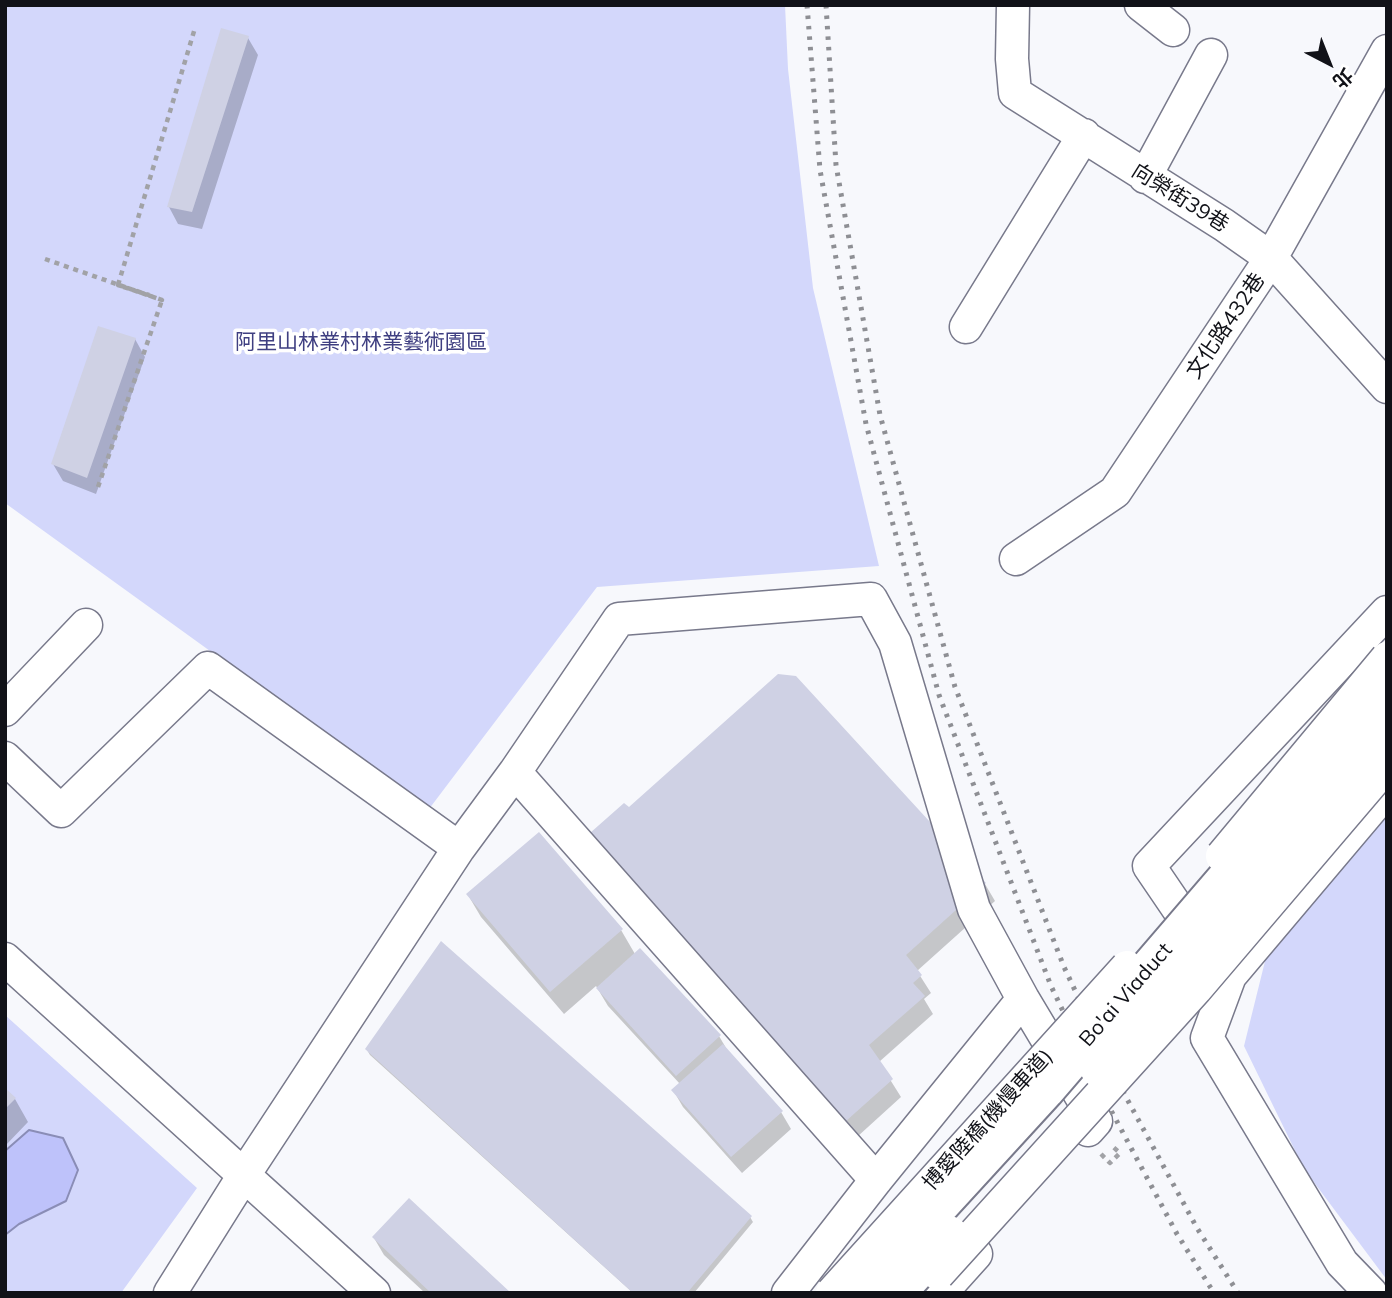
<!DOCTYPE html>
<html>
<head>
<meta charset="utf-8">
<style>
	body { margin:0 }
	#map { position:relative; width:1392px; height:1298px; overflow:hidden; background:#f7f8fc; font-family:Mulish,"Noto Sans TC",sans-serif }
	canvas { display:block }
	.frame { position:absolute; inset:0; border:7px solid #111218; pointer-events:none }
	.north { position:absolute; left:1294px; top:28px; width:70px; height:70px; -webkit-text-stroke:5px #fff; paint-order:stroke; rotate:138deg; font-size:19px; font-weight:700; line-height:28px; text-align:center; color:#111218 }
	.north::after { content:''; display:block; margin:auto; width:24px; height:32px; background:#111218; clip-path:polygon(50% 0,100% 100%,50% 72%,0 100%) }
</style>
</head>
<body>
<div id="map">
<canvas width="1392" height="1298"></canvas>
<div class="frame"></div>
<div class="north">北</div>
</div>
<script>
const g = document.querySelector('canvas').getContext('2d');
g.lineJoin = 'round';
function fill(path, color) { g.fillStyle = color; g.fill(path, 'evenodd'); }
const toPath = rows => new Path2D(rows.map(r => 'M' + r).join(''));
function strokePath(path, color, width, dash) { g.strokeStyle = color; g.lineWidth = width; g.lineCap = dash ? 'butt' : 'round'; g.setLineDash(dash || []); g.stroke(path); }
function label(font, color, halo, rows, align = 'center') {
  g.font = font + ' Mulish,"Noto Sans TC",sans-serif'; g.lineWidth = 7; g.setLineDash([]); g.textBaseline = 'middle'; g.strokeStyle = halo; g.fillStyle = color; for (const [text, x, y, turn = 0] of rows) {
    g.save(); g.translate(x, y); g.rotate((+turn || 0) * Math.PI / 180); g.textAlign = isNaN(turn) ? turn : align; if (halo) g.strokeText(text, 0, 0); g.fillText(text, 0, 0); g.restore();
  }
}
fill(toPath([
	[5,5,785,5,788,69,813,288,879,566,597,587,429,809,5,503],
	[1387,807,1387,1280,1304,1169,1244,1046,1271,937],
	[5,1015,197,1188,121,1293,5,1293]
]), '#d3d7fb');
const water = toPath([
	[29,1130,63,1138,78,1170,66,1201,19,1224,5,1235,5,1151,29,1130]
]);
fill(water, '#bec2fa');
strokePath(water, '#8a8db6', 2);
fill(toPath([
	[248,38,258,55,202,229,178,224,169,207],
	[135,339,145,357,96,494,63,481,53,464],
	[795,678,985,884,995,901,917,971,931,993,924,999,933,1014,879,1062,901,1097,857,1137,602,850,593,833,629,810],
	[468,895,621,930,635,954,719,1036,729,1053,781,1112,791,1129,742,1173,683,1107,673,1090,680,1084,608,1006,596,986,564,1014,481,917],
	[367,1050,750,1217,753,1222,694,1293,633,1293,370,1055],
	[5,1090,15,1099,28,1122,5,1146],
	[374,1238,508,1293,425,1293,384,1255]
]), '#0003');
fill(toPath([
	[221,28,249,36,192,212,167,207],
	[98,326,136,338,87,478,51,464],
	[778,674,796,676,986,883,906,955,922,975,913,983,925,996,869,1045,893,1079,846,1121,590,833,624,803,629,807],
	[539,832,623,929,550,992,466,894],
	[441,941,752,1216,687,1293,633,1293,365,1049],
	[640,948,721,1035,676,1076,596,988],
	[723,1044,783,1111,731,1157,671,1090],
	[5,1088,16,1098,5,1109],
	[409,1198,511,1293,431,1293,372,1237]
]), '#cfd1e4');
const minor = toPath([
	[1013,5,1012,59,1015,93,1224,225,1271,258,1387,387],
	[1141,5,1173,30],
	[1145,177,1211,55],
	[966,327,1084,135],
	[1016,559,1115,492,1271,258,1387,51],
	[5,710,86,625],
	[5,758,61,811,208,668,459,848],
	[515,772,876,1180],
	[1200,941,1149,866,1387,612],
	[5,959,374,1293],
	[170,1293,244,1175,459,848,515,772,619,619,871,599,895,643,974,909,1023,999,1096,1121,1088,1130],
	[788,1293,876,1180,1023,999],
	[941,1293,976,1254],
	[1371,1293,1342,1263,1207,1038,1230,976,1387,790]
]);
strokePath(minor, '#78798b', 35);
strokePath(toPath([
	[45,259,162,300,118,285,149,295],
	[118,285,195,28],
	[98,487,162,300],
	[1101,1154,1110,1163,1120,1153,1112,1146]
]), '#a1a2a6', 4.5, [5, 5]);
strokePath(minor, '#fff', 32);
strokePath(toPath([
	[807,5,820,170,866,424,939,695,1051,986,1106,1101,1177,1234,1214,1293],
	[826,5,836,165,880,415,955,687,1064,967,1120,1086,1197,1228,1238,1293]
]), '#8e8f94', 5, [3.5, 7]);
const minorBridge = toPath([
	[1222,856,1387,658],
	[938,1274,1196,989,1387,765],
	[832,1293,1127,967]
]);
const majorBridge = toPath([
	[1099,1068,1387,734],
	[859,1293,1045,1090,1387,692],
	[896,1293,949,1235]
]);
strokePath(minorBridge, '#78798b', 35, []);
strokePath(majorBridge, '#78798b', 42, []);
strokePath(minorBridge, '#fff', 32);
strokePath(majorBridge, '#fff', 38);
label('21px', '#111218', '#fff', [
	["向榮街39巷",1180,198,32],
	["文化路432巷",1226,326,-56],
	["Bo'ai Viaduct",1126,995,-49],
	["博愛陸橋(機慢車道)",988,1120,-48]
]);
label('21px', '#3f3f81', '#fff', [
	["阿里山林業村林業藝術園區",361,343]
]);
</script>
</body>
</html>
